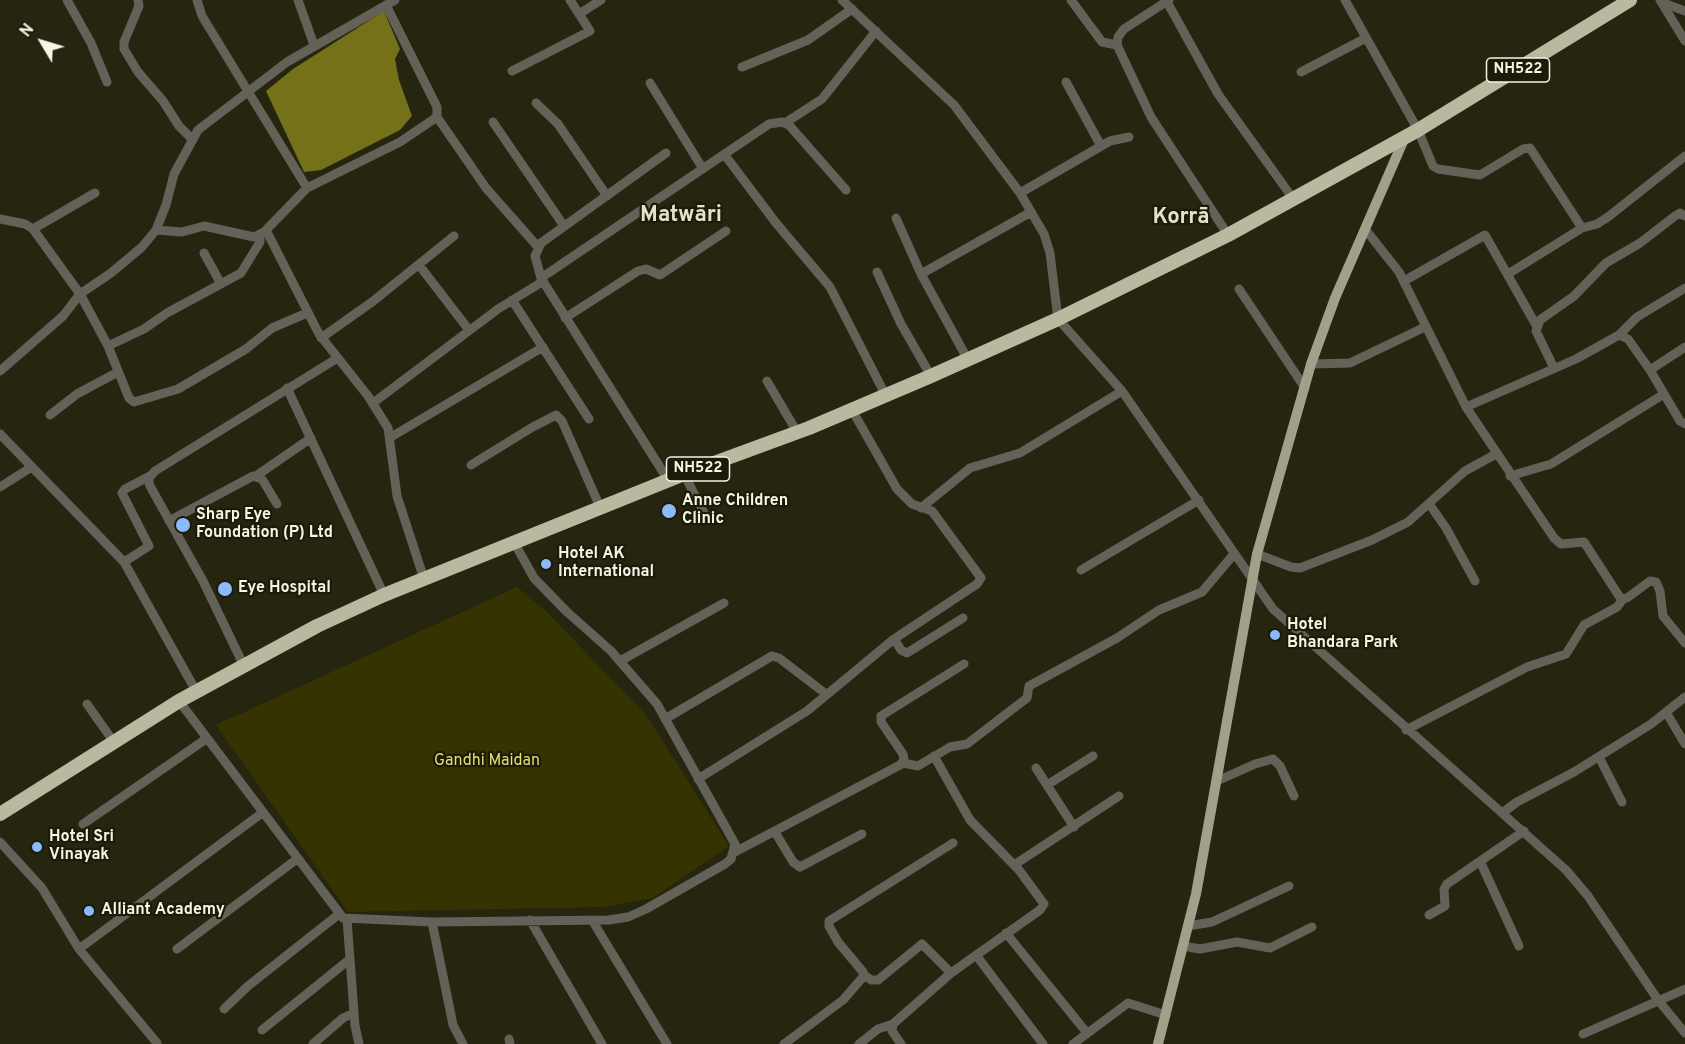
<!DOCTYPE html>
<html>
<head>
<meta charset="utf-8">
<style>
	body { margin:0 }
	#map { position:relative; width:1685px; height:1044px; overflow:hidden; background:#262510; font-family:Overpass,sans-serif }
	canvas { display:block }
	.north { position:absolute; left:12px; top:12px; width:60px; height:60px; -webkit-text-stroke:4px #1c1b07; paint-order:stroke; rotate:308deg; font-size:16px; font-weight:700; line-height:24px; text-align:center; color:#f4f4e7 }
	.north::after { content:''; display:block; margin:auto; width:21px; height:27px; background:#f4f4e7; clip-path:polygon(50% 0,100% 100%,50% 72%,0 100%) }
</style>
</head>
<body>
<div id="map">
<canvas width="1685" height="1044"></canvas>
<div class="north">N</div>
</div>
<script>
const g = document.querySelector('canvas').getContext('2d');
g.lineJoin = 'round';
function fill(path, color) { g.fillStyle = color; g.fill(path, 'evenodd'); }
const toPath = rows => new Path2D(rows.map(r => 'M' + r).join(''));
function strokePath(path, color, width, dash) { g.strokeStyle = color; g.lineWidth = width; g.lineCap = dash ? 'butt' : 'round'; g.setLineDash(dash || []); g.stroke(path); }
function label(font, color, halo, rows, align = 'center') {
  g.font = font + ' Overpass,sans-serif'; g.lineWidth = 4.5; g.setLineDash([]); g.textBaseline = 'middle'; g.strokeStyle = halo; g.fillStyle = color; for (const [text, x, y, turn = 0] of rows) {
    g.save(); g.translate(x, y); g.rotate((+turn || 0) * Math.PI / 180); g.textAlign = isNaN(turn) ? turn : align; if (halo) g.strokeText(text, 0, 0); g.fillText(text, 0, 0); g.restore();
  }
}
fill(toPath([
	[517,587,548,613,647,716,729,846,653,898,604,907,348,912,216,725]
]), '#353301');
fill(toPath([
	[384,11,400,49,395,59,399,80,412,116,400,130,321,170,304,172,266,91,293,69]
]), '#747119');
strokePath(toPath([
	[67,0,91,43,107,82],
	[138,0,139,6,124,42,124,49,138,72,163,101,179,126,192,139],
	[197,0,202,16,307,188],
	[298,0,314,45],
	[842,0,954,105,1020,193,1044,234,1050,253,1058,319,1122,391,1273,609,1566,870,1588,896,1658,1000,1685,1033],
	[1071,0,1102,42,1117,45],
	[1166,0,1218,94,1294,200],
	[1169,0,1124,29,1118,37,1117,45,1151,117,1228,235],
	[1345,0,1418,130,1433,166,1438,169,1480,175,1523,149,1530,148,1582,228],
	[1660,0,1685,41],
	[1661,2,1685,11],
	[386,5,437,107,437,117,400,142,307,188,266,230,319,334,368,396,388,428,397,496,424,579],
	[579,14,601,0],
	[742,67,808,40,852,9],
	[512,71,590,31,570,0],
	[1301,72,1366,38],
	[1066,82,1101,146],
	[650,83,703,169],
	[536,103,558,124,607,196],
	[437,117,486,188,538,247],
	[493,122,564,226],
	[785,123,822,99,876,31],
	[724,154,776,223,830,287,886,396],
	[1020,193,1110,141,1129,137],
	[896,218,921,274,968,360],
	[0,219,25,224,33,229,80,294,111,273,142,247,156,230,166,205,174,174,198,130,287,62,395,0],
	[33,229,95,193],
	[1365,229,1399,272,1466,407,1554,538,1561,544,1584,542,1621,599,1627,598,1650,581,1656,582,1660,591,1663,616,1685,643],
	[156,230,182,232,204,226,254,237,264,232],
	[204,253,221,284],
	[419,265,469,330],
	[877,272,901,324,931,376],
	[921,274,1031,212],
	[1508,274,1582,228,1597,224,1608,217,1685,156],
	[541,278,535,256,541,243,666,153],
	[1404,281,1485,235,1536,325],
	[1239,289,1305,388],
	[512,300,589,419],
	[565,318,638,271,646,269,660,275,726,231],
	[1619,335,1637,317,1685,288],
	[321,338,372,302,454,236],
	[108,346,144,329,167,313,241,273,260,242,260,235],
	[1311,364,1350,363,1425,327],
	[1554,368,1536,331,1540,320,1574,296,1606,263,1640,243,1675,216,1680,213,1685,216],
	[1650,370,1685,347],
	[0,371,63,316,80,294,108,346,129,398,134,402,178,389,246,349,272,328,307,313],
	[767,381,797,432],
	[287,388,384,595],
	[373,403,498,309,542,282],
	[1466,407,1576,359,1619,335,1628,339,1650,370,1680,421,1685,424],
	[50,415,77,394,118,372],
	[0,434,124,562,196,691],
	[391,437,543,347],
	[471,465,531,428,556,415,562,421,600,507],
	[684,474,707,519],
	[256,476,311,438],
	[1510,476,1551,464,1664,394],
	[668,480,541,278,769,124,782,122,789,125,846,190],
	[0,487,30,468],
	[1430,505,1446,528,1475,581],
	[921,508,970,468,1020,453,1122,391],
	[169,521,253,476,262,479,277,504],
	[1257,554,1291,567,1300,568,1372,540,1408,522,1465,471,1496,454],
	[124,562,149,546,122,493,125,489,150,476],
	[1081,570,1199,500],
	[894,639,901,650,907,653,963,618],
	[620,661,724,603],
	[243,664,203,581,150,486,148,479,155,471,336,359],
	[179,701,343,918,432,922,609,920,628,917,646,909,725,864,731,859,735,844,657,704,611,651,566,611,534,578,515,544],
	[87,704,113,741],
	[1666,712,1685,744],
	[665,719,772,656,779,658,826,694],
	[1406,730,1527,667,1566,654,1584,625,1617,607,1623,599],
	[1599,757,1622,802],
	[903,763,918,766,950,747,967,744,1027,698,1029,686,1117,638,1159,610,1202,592,1234,554],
	[1036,768,1074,827],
	[698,779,807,711,894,639,977,584,981,578,932,511,912,504,897,489,852,410],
	[1217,781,1255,764,1273,759,1280,766,1294,796],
	[1047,785,1093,756],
	[1502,813,1517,802,1574,772,1651,724,1685,697],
	[83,824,206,739],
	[775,832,793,862,800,867,862,834],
	[0,842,42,888,79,949,157,1043],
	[733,853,900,765,904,760,903,754,881,722,881,716,964,664],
	[1480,861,1519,946],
	[1014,865,1119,796],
	[1429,915,1445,906,1444,889,1447,884,1524,831],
	[347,919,355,1026,359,1044],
	[530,920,602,1044],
	[592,920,667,1044],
	[432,922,453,1025,463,1044],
	[1188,926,1212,922,1289,886],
	[1006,933,1087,1033],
	[1183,946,1200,949,1237,942,1270,948,1312,927],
	[79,949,262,813],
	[177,949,297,859],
	[976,955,1043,1044],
	[863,974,871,980,878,980,922,944,951,973],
	[224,1009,248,986,339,914],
	[262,1030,350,959],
	[1583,1034,1685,989],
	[509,1039,510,1044],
	[313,1044,343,1018,354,1013],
	[784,1044,843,1000,863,977,863,972,838,942,829,926,829,921,953,843],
	[859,1044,878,1029,893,1024],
	[901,1044,892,1031,893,1024,951,973,1040,910,1044,904,1019,870,970,820,934,756],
	[1073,1044,1128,1003,1166,1015]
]), '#626258', 9);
strokePath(toPath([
	[1158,1044,1196,894,1257,554,1311,364,1335,298,1405,137]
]), '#a0a08b', 10);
strokePath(toPath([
	[0,814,179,701,317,626,384,595,684,474,809,428,931,376,1058,319,1228,235,1418,130,1630,0]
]), '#b9b99f', 14);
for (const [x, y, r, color] of [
	[669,511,8,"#8bbafc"],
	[183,525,8,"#8bbafc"],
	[546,564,6,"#8bbafc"],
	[225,589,8,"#8bbafc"],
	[1275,635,6,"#8bbafc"],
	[37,847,6,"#8bbafc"],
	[89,911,6,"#8bbafc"]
]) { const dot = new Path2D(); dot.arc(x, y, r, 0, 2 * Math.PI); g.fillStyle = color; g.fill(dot); strokePath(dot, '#1c1b07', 2); }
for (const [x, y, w] of [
	[1518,70,63],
	[698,469,63]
]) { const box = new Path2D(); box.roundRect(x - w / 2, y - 12, w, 24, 4.5); g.fillStyle = '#1c1b07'; g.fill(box); strokePath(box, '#f4f4e7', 1.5); }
label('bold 15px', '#f4f4e7', null, [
	["NH522",1518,70],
	["NH522",698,469]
]);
label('bold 16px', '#f4f4e7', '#1c1b07', [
	["Anne Children",682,502],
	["Clinic",682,520],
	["Sharp Eye",196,516],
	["Foundation (P) Ltd",196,534],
	["Hotel AK",558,555],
	["International",558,573],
	["Eye Hospital",238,589],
	["Hotel",1287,626],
	["Bhandara Park",1287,644],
	["Hotel Sri",49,838],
	["Vinayak",49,856],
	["Alliant Academy",101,911]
], 'left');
label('16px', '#e2df6f', '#1c1b07', [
	["Gandhi Maidan",487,762]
]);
label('bold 22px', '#e2e3c8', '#1c1b07', [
	["Matwāri",681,217],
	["Korrā",1181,219]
]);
</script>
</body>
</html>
